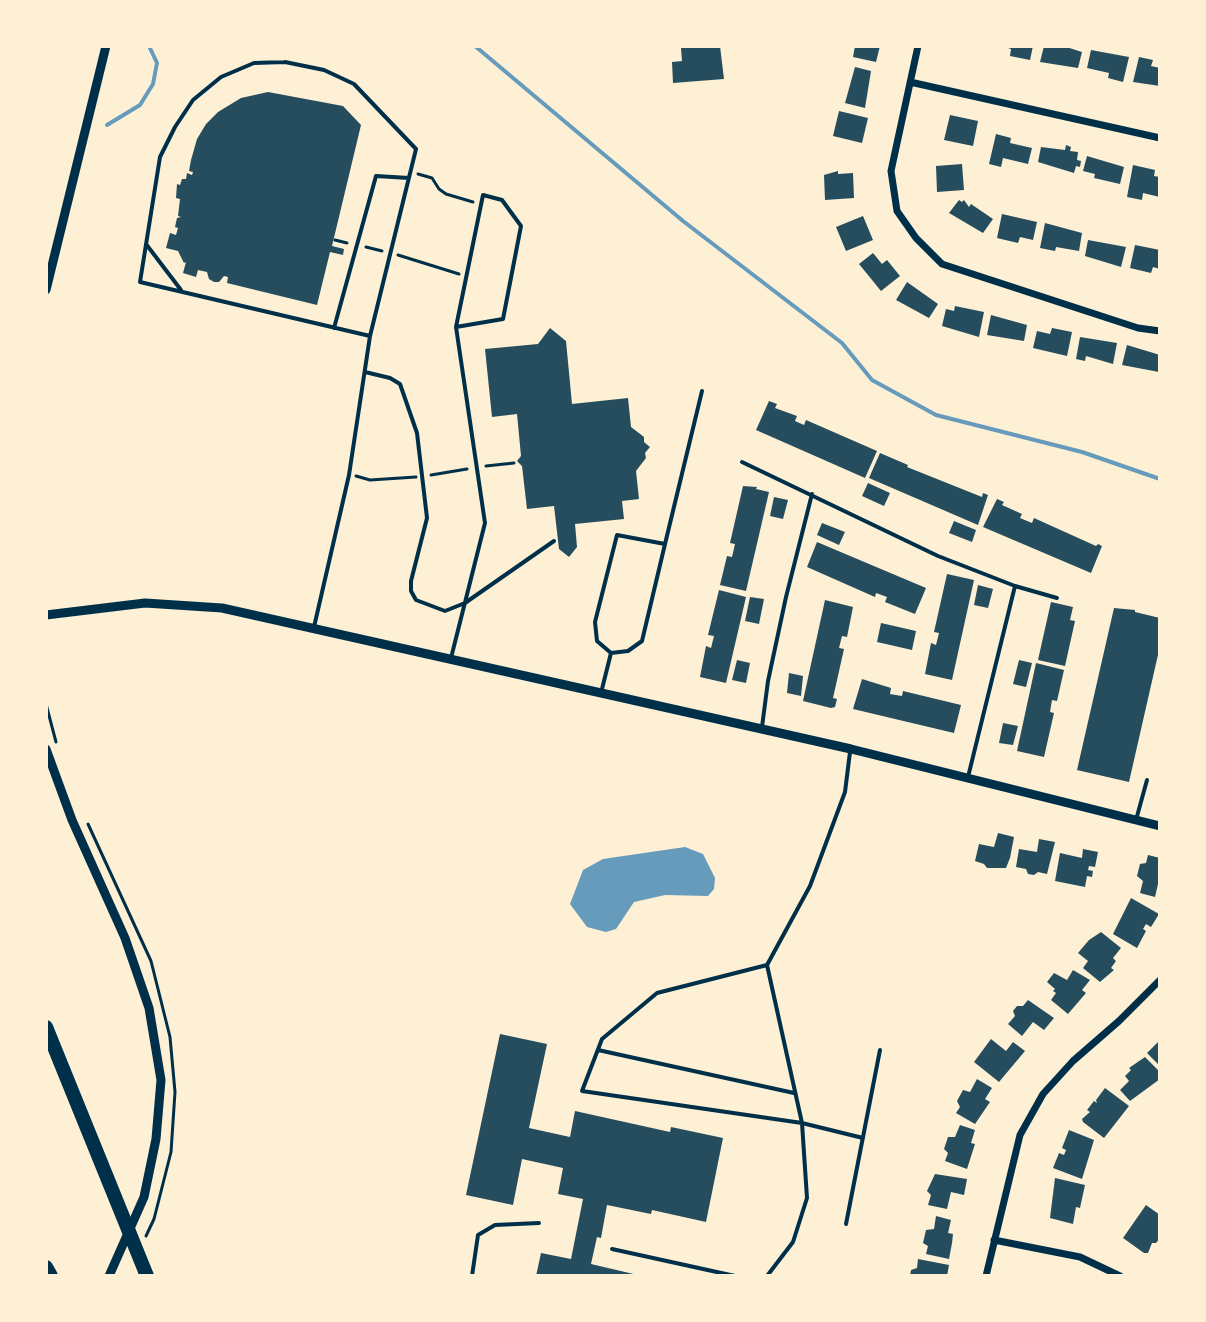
<!DOCTYPE html>
<html>
<head>
<meta charset="utf-8">
<style>
	body { margin:0 }
	#map { position:relative; width:1206px; height:1322px; overflow:hidden; background:#fdf0d5; font-family:Cabin,sans-serif }
	canvas { display:block }
	.frame { position:absolute; inset:0; border:48px solid #fdf0d5; pointer-events:none }
</style>
</head>
<body>
<div id="map">
<canvas width="1206" height="1322"></canvas>
<div class="frame"></div>
</div>
<script>
const g = document.querySelector('canvas').getContext('2d');
g.lineJoin = 'round';
function fill(path, color) { g.fillStyle = color; g.fill(path, 'evenodd'); }
const toPath = rows => new Path2D(rows.map(r => 'M' + r).join(''));
function strokePath(path, color, width, dash) { g.strokeStyle = color; g.lineWidth = width; g.lineCap = dash ? 'butt' : 'round'; g.setLineDash(dash || []); g.stroke(path); }
fill(toPath([
	[685,847,703,854,715,878,714,889,708,896,665,895,634,902,616,929,606,932,587,927,570,904,583,870,603,859]
]), '#669bbc');
strokePath(toPath([
	[475,46,683,221,842,343,872,380,936,415,1082,452,1160,479],
	[107,125,140,105,153,84,157,63,149,46]
]), '#669bbc', 4);
fill(toPath([
	[688,46,720,46,724,79,673,83,672,62,682,61,681,48],
	[855,46,880,46,876,62,853,57],
	[1002,46,1033,46,1030,60,1010,56,1011,49],
	[1044,46,1063,46,1082,52,1078,68,1040,62],
	[1091,50,1129,57,1123,82,1108,78,1109,73,1087,68],
	[1139,57,1153,60,1151,66,1160,68,1160,86,1133,82],
	[855,67,871,71,865,108,845,103],
	[268,92,343,106,361,125,332,246,344,249,343,255,330,252,317,305,227,283,228,277,224,276,219,282,214,282,209,279,207,272,198,270,196,277,183,273,186,262,184,263,178,251,166,248,170,233,176,235,178,228,175,227,177,218,181,217,178,216,180,199,176,198,177,184,180,185,182,179,186,179,187,173,192,175,193,172,189,171,191,160,197,139,206,124,218,112,241,98],
	[839,111,868,118,862,143,833,136],
	[950,115,978,121,973,146,944,140],
	[996,134,1011,138,1010,143,1032,148,1028,164,1003,158,1001,167,989,164],
	[1066,145,1071,147,1070,151,1078,152,1077,160,1081,161,1080,167,1076,166,1074,173,1038,162,1041,147,1065,150],
	[1087,156,1124,167,1120,184,1094,178,1095,174,1083,171],
	[962,164,964,190,937,192,936,166],
	[1133,165,1155,170,1154,176,1160,177,1160,197,1143,193,1142,200,1127,197],
	[838,171,838,174,853,173,854,198,825,200,824,175],
	[959,200,962,202,964,200,969,207,971,204,993,219,983,233,949,213],
	[1002,214,1037,222,1033,240,1020,237,1018,243,997,238],
	[863,216,873,240,846,251,836,227],
	[1045,223,1082,233,1079,251,1056,247,1055,251,1040,248],
	[1088,240,1126,247,1121,267,1085,256],
	[1135,245,1160,250,1160,269,1153,267,1151,273,1130,268],
	[873,253,882,264,887,260,900,276,881,291,859,264],
	[907,282,938,304,929,318,896,300],
	[955,306,984,312,979,337,942,326,946,309,954,311],
	[991,315,1027,325,1024,341,987,335],
	[550,328,566,341,572,404,628,398,631,427,644,437,644,442,650,447,645,453,646,458,636,471,639,499,622,501,624,519,575,524,577,547,569,557,559,549,554,506,527,509,522,466,517,461,521,456,517,414,492,417,485,349,538,344],
	[1052,328,1072,332,1067,356,1033,348,1037,331,1050,334],
	[1080,337,1117,343,1113,364,1086,356,1085,361,1076,359],
	[1127,345,1160,355,1159,372,1122,365],
	[769,401,777,404,775,408,797,416,795,421,804,425,806,420,877,451,865,478,756,430],
	[880,453,908,465,907,467,982,497,983,493,988,495,978,525,869,478],
	[868,483,890,493,884,506,862,496],
	[743,486,757,487,756,489,769,492,746,591,720,585,727,556,732,557,735,544,730,543],
	[774,497,788,500,783,519,770,516],
	[997,499,1004,502,1002,505,1022,514,1020,518,1032,523,1034,518,1096,546,1098,544,1102,546,1091,573,983,527],
	[954,521,976,530,972,542,949,533],
	[822,523,845,532,839,545,817,535],
	[817,542,926,588,915,614,885,602,887,597,876,593,875,597,807,567],
	[947,574,974,580,952,680,925,674,931,643,936,645,939,633,934,632],
	[978,585,993,589,988,608,974,605],
	[719,590,746,597,726,683,700,677,706,646,711,648,714,636,708,635],
	[750,597,764,599,759,624,745,621],
	[825,600,853,607,847,637,842,636,839,648,844,649,833,698,837,699,835,707,831,708,803,701],
	[1051,602,1073,607,1070,620,1075,621,1065,666,1038,660],
	[1114,608,1135,610,1135,612,1160,618,1160,646,1129,782,1077,770],
	[881,623,916,631,912,650,877,642],
	[737,660,750,663,746,683,732,680],
	[1019,660,1032,663,1026,687,1013,684],
	[1036,663,1064,670,1057,701,1052,700,1050,712,1054,713,1044,757,1017,751],
	[789,673,803,676,801,696,787,693],
	[862,679,891,688,890,694,902,696,903,691,961,705,954,733,853,709],
	[1003,723,1018,726,1013,745,999,743],
	[998,833,1014,837,1010,858,1006,868,987,868,984,864,975,861,979,844,994,847],
	[1039,839,1055,842,1047,874,1038,872,1034,875,1028,874,1026,869,1016,867,1019,849,1037,852],
	[1083,849,1098,852,1095,867,1089,866,1088,870,1093,871,1092,877,1087,876,1085,887,1055,881,1060,853,1082,858],
	[1148,855,1160,858,1160,885,1158,884,1155,897,1140,893,1143,881,1137,876,1140,864,1146,863],
	[1131,898,1159,914,1151,927,1146,924,1143,929,1146,931,1137,948,1113,934],
	[1101,932,1121,948,1113,958,1116,961,1111,968,1114,970,1100,982,1083,968,1088,961,1078,953,1089,940],
	[1073,970,1090,980,1082,990,1086,993,1068,1014,1051,1000,1056,993,1053,991,1055,989,1047,982,1054,973,1067,980],
	[1028,1000,1054,1018,1044,1030,1033,1022,1022,1036,1008,1024,1015,1016,1013,1011,1017,1006,1023,1006],
	[500,1034,547,1044,529,1128,570,1137,575,1111,670,1132,671,1127,723,1138,706,1222,652,1210,651,1214,607,1205,601,1238,597,1237,591,1264,642,1276,536,1276,541,1253,571,1259,583,1199,558,1194,563,1168,522,1159,513,1205,466,1195],
	[991,1039,1006,1051,1013,1042,1025,1051,999,1082,974,1062],
	[1158,1042,1160,1044,1160,1066,1147,1053],
	[1145,1057,1160,1072,1160,1079,1130,1101,1120,1090,1129,1081,1125,1076,1131,1070,1129,1068],
	[977,1079,992,1088,985,1099,990,1102,975,1124,956,1113,960,1107,957,1101,963,1090,970,1092],
	[1105,1088,1129,1106,1104,1138,1083,1122,1082,1119,1090,1112,1087,1110,1094,1101,1097,1103,1096,1100],
	[960,1125,975,1130,971,1143,975,1144,967,1169,945,1161,948,1153,944,1149,948,1137,955,1137],
	[1069,1130,1094,1140,1082,1179,1053,1168,1059,1153,1064,1155,1066,1150,1062,1148],
	[935,1174,967,1179,964,1195,951,1192,947,1209,928,1205,931,1195,927,1191],
	[1055,1178,1085,1185,1080,1208,1076,1207,1073,1224,1050,1218],
	[1146,1205,1160,1215,1160,1238,1156,1243,1152,1243,1148,1253,1144,1253,1123,1238],
	[936,1216,951,1220,948,1233,953,1234,952,1243,949,1259,926,1254,928,1246,923,1243,926,1230,934,1229],
	[918,1259,949,1265,947,1276,910,1276,911,1270,917,1268]
]), '#264d5e');
strokePath(toPath([
	[418,174,432,178,439,189,446,194,473,202],
	[335,240,347,243],
	[366,247,382,251],
	[398,255,459,274],
	[486,466,514,463],
	[431,475,467,469],
	[356,476,370,480,416,477],
	[46,704,56,742],
	[88,824,151,961,170,1037,175,1092,171,1152,154,1219,146,1236]
]), '#003049', 3);
strokePath(toPath([
	[285,62,324,70,354,84,416,149,370,336,140,282,160,157,175,127,193,100,221,77,254,63,285,62],
	[146,244,181,290],
	[334,328,376,176,409,178],
	[365,372,390,378,400,384,417,433,427,518,411,581,411,591,416,600,445,611,465,603,554,541],
	[742,462,938,556,1015,586,1057,598],
	[665,544,617,535,595,622,597,641,611,653,628,651,642,641,665,544,702,391],
	[314,627,349,475,370,336],
	[451,658,485,523,456,327,483,195,502,200,521,226,503,319,456,327],
	[601,693,611,653],
	[762,727,768,681,786,597,812,494],
	[968,777,1015,586],
	[1136,820,1147,780],
	[767,965,657,993,602,1039,582,1091,802,1123,863,1138],
	[598,1050,794,1093],
	[846,1224,880,1050],
	[612,1249,735,1276],
	[472,1276,478,1235,495,1225,539,1223],
	[767,1276,793,1242,807,1198,802,1123,767,965,810,886,845,792,850,752]
]), '#003049', 4);
strokePath(toPath([
	[918,46,891,171,897,211,916,238,942,264,1138,328,1160,331],
	[910,82,1160,138],
	[994,1240,1080,1257,1120,1276],
	[986,1276,1020,1135,1043,1094,1073,1061,1119,1021,1160,980]
]), '#003049', 7);
strokePath(toPath([
	[46,290,106,46],
	[46,615,145,603,222,608,851,749,1160,826],
	[46,749,72,820,125,938,149,1008,161,1080,156,1139,144,1197,109,1276]
]), '#003049', 9);
strokePath(toPath([
	[46,1027,147,1276],
	[46,1267,51,1276]
]), '#003049', 14);
</script>
</body>
</html>
